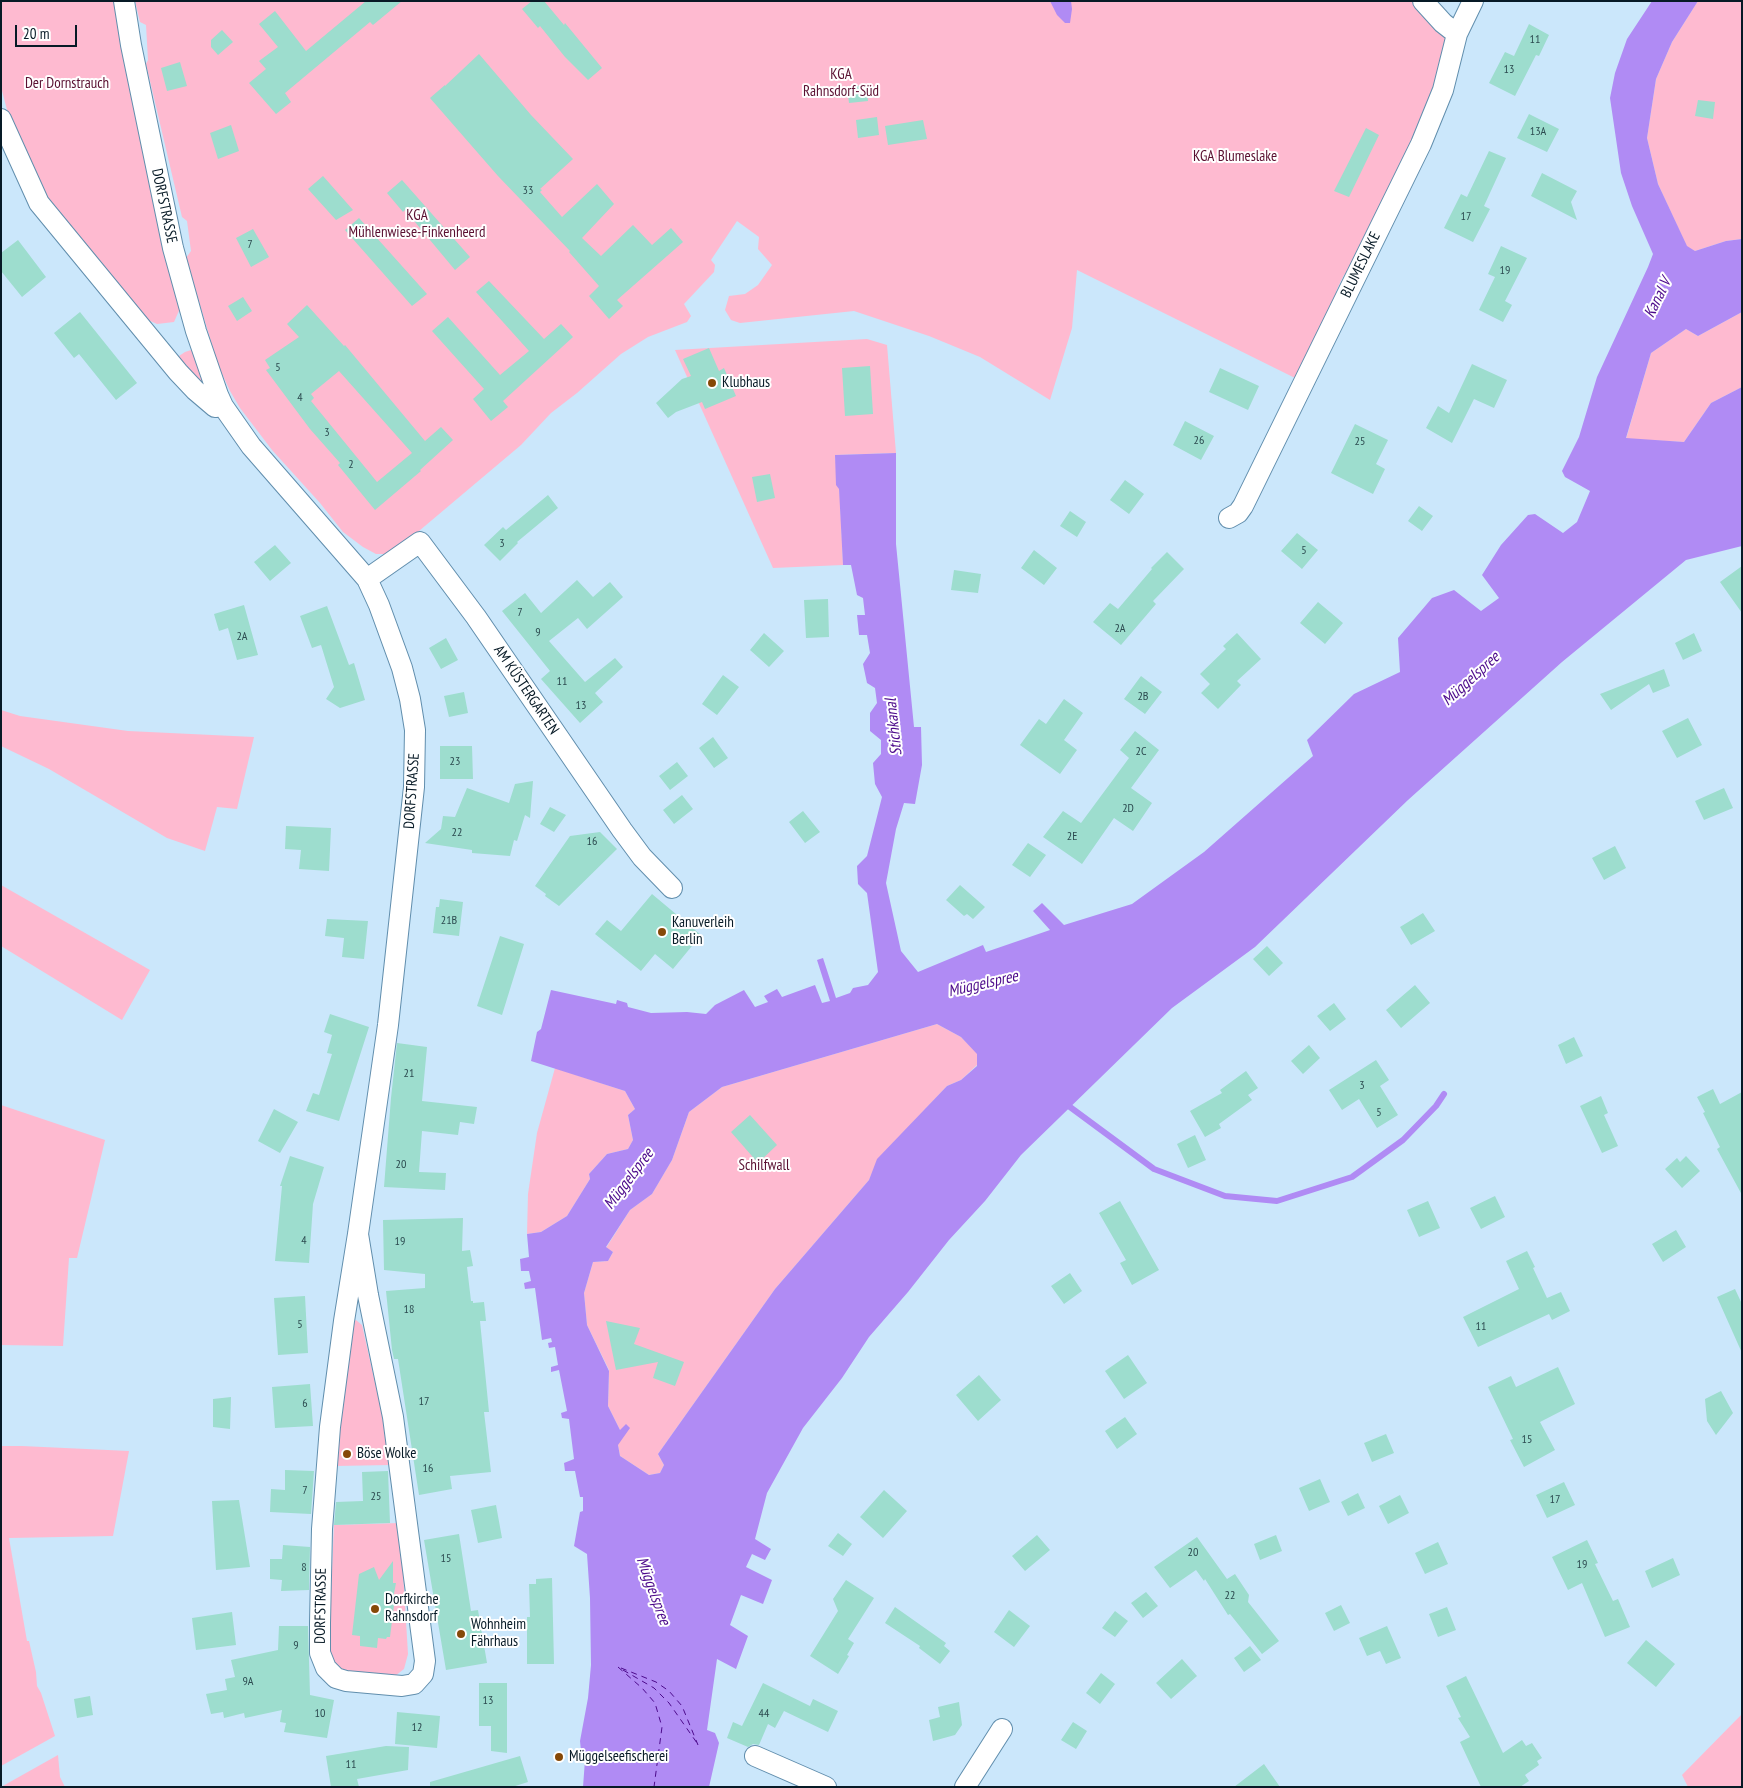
<!DOCTYPE html>
<html>
<head>
<meta charset="utf-8">
<style>
	body { margin:0 }
	#map { position:relative; width:1743px; height:1788px; overflow:hidden; background:#cbe7fb; font-family:"PT Sans Narrow",sans-serif }
	canvas { display:block }
	.frame { position:absolute; inset:0; border:2px solid #071a26; pointer-events:none }
	.scale { position:absolute; left:15px; top:25px; width:62px; height:22px; box-sizing:border-box; border:2px solid #071a26; border-top:0; padding-left:6px; font-size:15px; line-height:18px; white-space:nowrap; color:#071a26; -webkit-text-stroke:4px #fff; paint-order:stroke }
</style>
</head>
<body>
<div id="map">
<canvas width="1743" height="1788"></canvas>
<div class="frame"></div>
<div class="scale">20 m</div>
</div>
<script>
const g = document.querySelector('canvas').getContext('2d');
g.lineJoin = 'round';
function fill(path, color) { g.fillStyle = color; g.fill(path, 'evenodd'); }
const toPath = rows => new Path2D(rows.map(r => 'M' + r).join(''));
function strokePath(path, color, width, dash) { g.strokeStyle = color; g.lineWidth = width; g.lineCap = dash ? 'butt' : 'round'; g.setLineDash(dash || []); g.stroke(path); }
function label(font, color, halo, rows, align = 'center') {
  g.font = font + ' "PT Sans Narrow",sans-serif'; g.lineWidth = 4; g.setLineDash([]); g.textBaseline = 'middle'; g.strokeStyle = halo; g.fillStyle = color; for (const [text, x, y, turn = 0] of rows) {
    g.save(); g.translate(x, y); g.rotate((+turn || 0) * Math.PI / 180); g.textAlign = isNaN(turn) ? turn : align; if (halo) g.strokeText(text, 0, 0); g.fillText(text, 0, 0); g.restore();
  }
}
fill(toPath([
	[1,1,117,1,182,304,174,322,157,324,137,315,44,199,14,136,1,87],
	[135,1,1415,1,1442,30,1447,42,1434,95,1354,266,1344,275,1338,287,1336,292,1340,294,1297,379,1077,270,1072,328,1050,400,980,357,929,336,854,311,740,323,731,320,725,310,729,296,745,294,758,285,772,265,758,249,759,237,737,221,711,260,715,265,714,272,684,304,691,316,687,322,648,337,621,354,577,393,551,413,521,445,419,531,395,550,385,554,376,554,363,547,343,532,320,503,272,450,240,408,230,391,218,365,186,258,191,251,187,221,182,217,146,64,148,60,146,25,140,22],
	[1698,1,1742,1,1742,239,1726,241,1695,251,1687,247,1658,184,1647,138,1656,79,1672,42],
	[1742,312,1742,387,1711,403,1684,442,1626,439,1651,353,1686,329,1698,336],
	[867,339,887,345,896,453,835,455,840,497,843,565,773,568,675,350],
	[194,349,211,398,175,361,179,356,185,352],
	[1,710,20,716,128,731,254,737,237,809,217,807,205,851,167,838,49,769,1,746],
	[1,885,150,970,122,1020,1,946],
	[937,1024,961,1037,978,1054,977,1065,961,1080,947,1086,878,1159,869,1180,775,1289,658,1454,664,1465,660,1473,649,1475,620,1456,618,1445,620,1430,608,1406,609,1370,587,1325,584,1293,593,1262,608,1261,613,1252,606,1248,630,1210,652,1194,672,1160,689,1112,722,1087],
	[555,1068,625,1091,635,1109,628,1115,633,1140,628,1149,607,1154,589,1174,590,1179,567,1216,541,1232,527,1234,528,1194,537,1133],
	[1,1105,105,1140,77,1258,69,1258,63,1346,1,1345],
	[356,1320,362,1325,381,1409,390,1465,335,1466,352,1322],
	[1,1446,22,1446,129,1451,113,1536,9,1538,27,1641,29,1641,36,1672,37,1686,41,1693,55,1736,1,1766],
	[400,1523,408,1654,404,1669,395,1676,343,1671,335,1663,330,1653,329,1640,334,1525],
	[1742,1714,1742,1787,1688,1787,1682,1775],
	[58,1755,60,1777,65,1787,1,1787]
]), '#febad0');
fill(toPath([
	[1050,1,1071,1,1072,9,1070,23,1065,23,1057,15],
	[1652,1,1698,1,1672,42,1656,79,1647,138,1658,184,1687,246,1695,251,1726,241,1742,239,1742,312,1698,336,1686,329,1651,353,1626,438,1684,442,1711,403,1742,387,1742,546,1686,560,1562,662,1408,800,1255,947,1172,1008,1021,1155,985,1201,949,1240,908,1292,869,1337,842,1378,803,1428,767,1493,755,1539,771,1549,765,1560,752,1554,746,1567,772,1580,763,1604,741,1595,730,1625,748,1636,736,1669,717,1659,707,1730,715,1733,719,1743,709,1787,583,1787,585,1760,581,1751,580,1741,588,1698,591,1665,590,1598,587,1554,574,1546,580,1512,583,1511,583,1497,580,1497,575,1471,565,1471,564,1463,574,1459,569,1419,562,1418,561,1413,567,1411,559,1370,551,1372,551,1367,558,1365,555,1347,549,1348,548,1343,552,1342,551,1338,542,1340,535,1288,525,1289,524,1283,531,1281,529,1271,521,1271,520,1259,529,1257,527,1234,541,1232,567,1216,590,1179,589,1174,607,1154,628,1149,633,1140,628,1115,635,1109,625,1091,531,1061,537,1032,541,1029,551,990,616,1004,617,1000,627,1003,628,1007,651,1013,687,1012,706,1014,715,1005,744,990,755,1007,768,1002,764,996,777,989,782,997,815,985,822,1003,830,1001,817,960,823,958,836,998,850,993,853,988,868,985,878,972,867,893,858,884,857,866,867,856,882,797,875,784,873,763,881,754,881,740,870,731,870,713,877,703,875,688,867,683,863,664,870,653,867,635,859,635,857,615,865,615,863,598,857,595,851,565,843,565,839,489,836,485,835,455,896,453,896,544,914,727,921,727,922,765,915,804,904,803,896,829,886,883,901,951,918,972,983,945,986,952,1050,930,1033,911,1042,903,1064,925,1132,904,1204,852,1313,756,1307,740,1354,694,1400,672,1398,638,1432,598,1454,590,1481,611,1499,598,1482,575,1501,545,1528,515,1535,514,1563,533,1577,522,1590,491,1565,477,1562,471,1579,437,1597,377,1648,267,1653,254,1632,206,1621,173,1610,98,1615,73,1627,39],
	[937,1024,961,1037,977,1054,977,1066,961,1080,947,1086,877,1159,869,1180,775,1289,658,1454,664,1465,660,1473,649,1475,620,1456,618,1445,630,1428,626,1424,620,1430,608,1406,609,1371,587,1325,584,1293,593,1262,608,1261,613,1252,606,1247,630,1210,652,1194,672,1160,689,1112,722,1087]
]), '#b08bf4');
strokePath(toPath([
	[1070,1107,1154,1169,1225,1196,1277,1201,1352,1177,1403,1140,1436,1106,1444,1094]
]), '#b08bf4', 6);
strokePath(toPath([
	[618,1667,642,1688,655,1703,662,1727,654,1787],
	[621,1668,656,1682,669,1691,682,1706,698,1745],
	[623,1670,654,1688,669,1703,697,1743]
]), '#4c0a8b', 1, [6, 5]);
fill(toPath([
	[366,1,402,1,373,25,370,22,285,93,291,102,276,114,249,83,266,69,259,61,278,47,259,24,275,11,306,51],
	[532,1,544,1,564,25,565,23,602,68,588,80,565,57,540,26,538,28,522,9],
	[1529,24,1549,35,1539,56,1536,55,1515,96,1489,83,1505,52,1514,56],
	[222,30,233,42,218,55,211,47,211,40],
	[479,54,531,115,573,159,540,189,542,190,540,192,562,217,597,184,614,204,582,238,601,256,633,225,652,245,671,228,683,242,617,300,623,306,609,319,589,296,599,286,569,252,570,251,498,176,430,98,445,85,445,86],
	[180,62,187,86,167,91,161,68],
	[866,85,868,101,849,103,847,87],
	[1698,100,1715,102,1713,119,1695,116],
	[1529,114,1559,129,1547,152,1517,138],
	[877,117,879,135,858,138,856,120],
	[923,120,927,139,888,145,885,126],
	[231,125,239,151,218,159,210,133],
	[1366,128,1379,135,1349,197,1334,191],
	[1489,151,1506,158,1484,206,1490,209,1473,242,1444,228,1461,194,1467,197],
	[1542,173,1577,191,1571,202,1577,220,1531,196],
	[323,176,353,210,336,220,308,189],
	[402,180,470,257,455,270,405,210,403,212,387,193],
	[359,218,427,294,412,306,345,230],
	[253,229,269,257,251,267,236,238],
	[18,240,46,277,22,297,1,271,1,253],
	[1501,246,1527,258,1505,301,1512,305,1503,322,1479,310,1495,277,1488,274],
	[489,281,544,339,561,324,573,337,503,401,508,407,491,421,473,399,484,389,432,331,448,317,500,375,529,351,476,292],
	[243,297,252,311,237,321,228,306],
	[307,305,344,346,345,345,425,441,441,427,453,440,420,470,421,471,375,510,338,465,340,463,310,429,266,370,270,368,265,360,299,337,287,324],
	[339,371,412,453,377,482,311,401,314,398,311,394],
	[80,312,137,383,116,400,79,354,74,358,54,333],
	[709,348,719,371,724,368,736,396,705,409,702,402,676,412,668,418,656,403,682,379,691,376,683,359],
	[1472,364,1507,380,1494,408,1474,399,1452,443,1426,428,1438,406,1449,413],
	[870,366,873,414,845,416,842,368],
	[1220,368,1259,386,1248,410,1209,392],
	[1185,421,1214,436,1201,460,1173,445],
	[1355,424,1388,440,1376,464,1385,469,1373,494,1331,473],
	[770,474,775,498,757,502,752,477],
	[1125,480,1144,494,1129,514,1110,500],
	[548,495,558,508,517,542,518,543,500,561,484,545,503,527,506,530],
	[1419,506,1433,516,1422,531,1408,521],
	[1070,511,1086,522,1077,537,1060,526],
	[1297,533,1318,550,1302,569,1281,551],
	[275,545,291,563,270,581,254,562],
	[1034,550,1057,568,1044,585,1021,568],
	[1167,552,1184,569,1153,601,1156,604,1121,645,1093,622,1110,603,1118,609,1152,569,1151,568],
	[1742,566,1742,613,1720,582],
	[954,570,981,574,978,593,951,590],
	[577,580,593,597,610,582,623,597,587,629,578,618,549,641,585,682,615,658,623,667,595,693,603,702,580,723,541,679,550,671,502,611,525,593,541,613],
	[828,599,829,637,806,638,804,600],
	[1318,602,1343,623,1325,644,1300,623],
	[244,605,258,655,237,660,228,628,219,631,214,614],
	[327,606,349,665,354,663,365,700,340,708,326,699,334,687,321,645,312,648,300,616],
	[764,633,784,651,769,667,750,650],
	[1237,633,1261,659,1237,681,1241,685,1218,709,1201,693,1210,684,1200,674,1226,649,1223,646],
	[1694,633,1702,651,1683,660,1675,643],
	[446,638,458,660,441,669,429,648],
	[1664,669,1670,686,1653,693,1649,684,1611,710,1600,694],
	[723,675,739,687,717,715,702,704],
	[1141,676,1162,692,1145,714,1124,699],
	[464,692,468,713,449,717,444,696],
	[1064,699,1083,713,1064,740,1077,750,1060,774,1020,745,1039,719,1046,724],
	[1688,718,1702,745,1677,758,1662,731],
	[1135,731,1159,750,1131,788,1152,803,1133,831,1114,818,1082,864,1043,837,1063,811,1081,823,1129,758,1120,750],
	[713,737,728,758,714,768,699,748],
	[440,746,472,746,473,779,440,779],
	[677,762,688,776,670,790,659,776],
	[533,781,530,818,525,815,517,841,514,840,510,856,472,853,472,850,425,843,441,829,443,816,455,817,467,788,509,803,515,784],
	[1724,788,1733,808,1704,820,1695,801],
	[682,795,693,809,674,824,663,810],
	[550,807,566,815,554,832,540,824],
	[803,811,820,832,805,843,789,822],
	[286,826,331,828,329,871,299,869,301,850,285,849],
	[600,832,617,849,559,906,545,896,546,894,535,886,570,836],
	[1028,843,1046,855,1030,877,1012,865],
	[1615,846,1626,868,1604,880,1592,858],
	[960,885,985,907,973,919,967,914,964,916,946,900],
	[652,894,701,935,673,969,655,954,641,971,595,934,607,920,621,931],
	[440,899,463,902,459,936,433,933,436,907,439,907],
	[1423,913,1435,931,1411,945,1400,927],
	[327,919,368,921,364,959,342,957,344,938,325,936],
	[500,936,524,944,502,1015,477,1006],
	[1267,946,1283,963,1269,976,1253,959],
	[1415,985,1430,1003,1401,1028,1386,1010],
	[1334,1003,1346,1019,1330,1031,1317,1016],
	[330,1014,369,1027,339,1121,306,1111,313,1093,319,1095,332,1054,327,1053,332,1035,324,1032],
	[1574,1037,1583,1056,1566,1064,1558,1045],
	[397,1043,427,1047,422,1101,477,1107,474,1124,460,1122,458,1135,422,1131,419,1172,446,1173,445,1190,384,1187,391,1098],
	[1309,1045,1320,1058,1303,1074,1291,1061],
	[1376,1060,1389,1080,1380,1086,1398,1115,1377,1128,1359,1099,1342,1110,1329,1090],
	[1246,1071,1258,1088,1248,1095,1252,1100,1219,1124,1221,1128,1205,1137,1190,1111,1222,1093,1220,1090],
	[1713,1089,1720,1104,1742,1092,1742,1195,1717,1149,1720,1147,1703,1113,1705,1112,1697,1097],
	[1601,1096,1608,1113,1604,1115,1618,1146,1602,1153,1580,1106],
	[274,1109,298,1122,280,1153,258,1141],
	[750,1115,777,1145,758,1163,731,1132],
	[1195,1135,1206,1160,1188,1168,1177,1144],
	[290,1156,324,1167,313,1204,309,1263,275,1261,282,1186,280,1186],
	[1686,1156,1700,1171,1682,1188,1665,1169,1677,1158,1680,1162],
	[1495,1196,1505,1217,1481,1229,1470,1208],
	[1120,1201,1159,1270,1132,1285,1120,1263,1126,1260,1099,1213],
	[1428,1201,1440,1228,1419,1237,1407,1210],
	[463,1218,462,1251,470,1250,473,1266,467,1267,471,1301,473,1301,473,1303,484,1302,486,1321,480,1321,489,1412,484,1412,491,1472,450,1476,452,1489,419,1495,398,1359,394,1359,392,1350,386,1291,425,1288,425,1274,384,1270,383,1220],
	[1676,1230,1686,1247,1663,1262,1652,1244],
	[1527,1251,1535,1267,1533,1268,1547,1298,1561,1292,1570,1311,1552,1320,1549,1314,1478,1347,1463,1317,1519,1289,1506,1261],
	[1070,1273,1082,1291,1064,1304,1051,1286],
	[1735,1289,1742,1304,1742,1353,1717,1297],
	[305,1296,308,1353,278,1355,274,1298],
	[606,1321,640,1328,634,1344,684,1362,675,1386,653,1378,658,1362,616,1370],
	[1128,1355,1147,1383,1124,1399,1105,1371],
	[1558,1367,1575,1404,1540,1422,1555,1450,1524,1467,1510,1440,1513,1439,1488,1387,1511,1376,1516,1387],
	[979,1375,1001,1400,978,1421,956,1395],
	[310,1384,313,1426,275,1428,272,1387],
	[1721,1391,1733,1413,1716,1435,1707,1421,1705,1399],
	[231,1397,230,1429,213,1427,213,1399],
	[1125,1417,1137,1434,1117,1449,1105,1431],
	[1386,1434,1394,1453,1372,1462,1364,1443],
	[285,1470,314,1471,311,1514,270,1512,271,1489,285,1490],
	[388,1471,390,1523,334,1525,336,1502,363,1501,362,1472],
	[1320,1479,1330,1502,1309,1511,1299,1488],
	[1564,1482,1575,1505,1547,1518,1536,1495],
	[884,1490,907,1511,883,1538,860,1517],
	[1358,1493,1365,1508,1348,1516,1341,1502],
	[1400,1495,1409,1513,1388,1524,1379,1506],
	[239,1500,250,1567,216,1570,212,1501],
	[496,1505,502,1538,478,1543,471,1510],
	[838,1533,852,1544,843,1556,828,1546],
	[459,1534,471,1611,478,1610,487,1663,446,1670,424,1540],
	[1037,1535,1050,1550,1025,1571,1012,1556],
	[1276,1535,1282,1551,1260,1560,1254,1544],
	[1197,1537,1227,1579,1235,1574,1249,1595,1248,1602,1279,1641,1262,1654,1230,1614,1228,1615,1205,1579,1204,1581,1196,1570,1170,1588,1154,1567],
	[1587,1540,1598,1563,1595,1564,1613,1601,1618,1599,1630,1627,1605,1637,1582,1583,1568,1590,1552,1557],
	[1438,1542,1448,1564,1425,1574,1415,1553],
	[283,1545,310,1547,309,1590,281,1591,282,1580,270,1579,270,1559,282,1559],
	[1673,1558,1680,1575,1652,1588,1645,1571],
	[393,1561,393,1583,396,1583,392,1604,394,1605,390,1637,387,1637,386,1639,378,1638,377,1648,360,1646,360,1636,352,1635,359,1574,374,1567,379,1580],
	[552,1578,554,1664,527,1664,527,1617,530,1617,529,1584,536,1584,536,1579],
	[846,1580,874,1598,848,1639,854,1643,847,1655,849,1656,838,1674,810,1656,838,1611,833,1599],
	[1146,1592,1158,1606,1143,1618,1131,1603],
	[1341,1605,1350,1623,1334,1631,1325,1613],
	[895,1607,946,1643,944,1646,950,1651,940,1664,919,1648,920,1646,885,1623],
	[1447,1607,1456,1630,1438,1637,1429,1614],
	[1009,1610,1030,1626,1014,1647,994,1632],
	[1115,1611,1128,1621,1115,1637,1102,1628],
	[232,1612,236,1645,196,1650,192,1618],
	[279,1626,308,1626,310,1695,334,1700,327,1738,284,1732,286,1723,280,1722,282,1710,245,1718,244,1713,224,1718,223,1712,211,1714,206,1694,227,1690,225,1679,235,1677,231,1660,278,1650],
	[1387,1626,1401,1658,1386,1664,1380,1651,1367,1656,1359,1638],
	[1646,1640,1675,1664,1656,1687,1627,1663],
	[1250,1646,1261,1660,1244,1672,1234,1658],
	[1182,1659,1197,1676,1171,1699,1156,1683],
	[1101,1673,1115,1684,1100,1704,1086,1693],
	[1466,1676,1503,1753,1522,1740,1526,1746,1532,1743,1542,1758,1537,1761,1539,1765,1525,1775,1529,1781,1520,1787,1481,1787,1460,1742,1470,1737,1458,1718,1461,1717,1446,1686],
	[479,1683,507,1683,507,1753,491,1751,491,1726,479,1726],
	[763,1683,810,1706,813,1699,838,1711,828,1732,784,1711,775,1728,768,1724,759,1745,753,1744,748,1747,727,1738,733,1722,742,1726],
	[90,1696,93,1715,77,1718,74,1699],
	[959,1702,962,1725,955,1735,933,1741,929,1720,940,1717,938,1707],
	[397,1712,440,1716,437,1748,395,1744],
	[1073,1722,1087,1731,1076,1749,1061,1740],
	[386,1746,409,1747,408,1770,357,1779,359,1787,331,1787,326,1756],
	[520,1756,528,1782,512,1787,430,1787,430,1782],
	[1264,1764,1280,1787,1234,1787]
]), '#9dddce');
const street = toPath([
	[124,1,131,45,173,248,196,331,218,395,223,406,251,446,367,579,379,605,402,668,410,699,415,730,414,787,388,1025,358,1234,344,1321,330,1427,322,1529,320,1623,320,1653,326,1668,336,1678,346,1681,402,1686,414,1684,423,1674,425,1661,393,1417,368,1295,358,1234],
	[1423,1,1443,23,1457,34],
	[1,119,39,203,178,372,195,390,215,407,223,406],
	[1229,518,1238,513,1243,506,1421,144,1443,90,1457,34,1473,1],
	[367,579,420,542,476,617,622,830,642,857,672,888],
	[755,1756,826,1787],
	[965,1787,1002,1729]
]);
strokePath(street, '#618ead', 22);
strokePath(street, '#fff', 20);
for (const [x, y, r, color] of [
	[712,383,5,"#864908"],
	[662,932,5,"#864908"],
	[347,1454,5,"#864908"],
	[375,1609,5,"#864908"],
	[461,1634,5,"#864908"],
	[559,1757,5,"#864908"]
]) { const dot = new Path2D(); dot.arc(x, y, r, 0, 2 * Math.PI); g.fillStyle = color; g.fill(dot); strokePath(dot, '#fff', 2); }
label('12px', '#2c4b50', null, [
	["11",1535,40],
	["13",1509,70],
	["13A",1538,132],
	["33",528,191],
	["17",1466,217],
	["7",250,245],
	["19",1505,271],
	["5",278,368],
	["4",300,398],
	["3",327,433],
	["26",1199,441],
	["25",1360,442],
	["2",351,465],
	["3",502,544],
	["5",1304,551],
	["7",520,613],
	["2A",1120,629],
	["9",538,633],
	["2A",242,637],
	["11",562,682],
	["2B",1143,697],
	["13",581,706],
	["2C",1141,752],
	["23",455,762],
	["2D",1128,809],
	["22",457,833],
	["2E",1072,837],
	["16",592,842],
	["21B",449,921],
	["21",409,1074],
	["3",1362,1086],
	["5",1379,1113],
	["20",401,1165],
	["4",304,1241],
	["19",400,1242],
	["18",409,1310],
	["5",300,1325],
	["11",1481,1327],
	["17",424,1402],
	["6",305,1404],
	["15",1527,1440],
	["16",428,1469],
	["7",305,1491],
	["25",376,1497],
	["17",1555,1500],
	["20",1193,1553],
	["15",446,1559],
	["19",1582,1565],
	["8",304,1568],
	["22",1230,1596],
	["9",296,1646],
	["9A",248,1682],
	["13",488,1701],
	["10",320,1714],
	["44",764,1714],
	["12",417,1728],
	["11",351,1765]
]);
label('15px', '#5a1031', '#fff', [
	["KGA",841,75],
	["Rahnsdorf-Süd",841,92],
	["Der Dornstrauch",67,84],
	["KGA Blumeslake",1235,157],
	["KGA",417,216],
	["Mühlenwiese-Finkenheerd",417,233],
	["Schilfwall",764,1166]
]);
label('15px', '#071a26', '#fff', [
	["DORFSTRASSE",164,206,78],
	["BLUMESLAKE",1361,265,-64],
	["AM KÜSTERGARTEN",526,690,56],
	["DORFSTRASSE",412,791,-86],
	["DORFSTRASSE",321,1606,-89]
]);
label('15px', '#071a26', '#fff', [
	["Klubhaus",722,383],
	["Kanuverleih",672,923],
	["Berlin",672,940],
	["Böse Wolke",357,1454],
	["Dorfkirche",385,1600],
	["Rahnsdorf",385,1617],
	["Wohnheim",471,1625],
	["Fährhaus",471,1642],
	["Müggelseefischerei",569,1757]
], 'left');
label('italic 16px', '#4c0a8b', '#fff', [
	["Kanal V",1658,298,-64],
	["Müggelspree",1471,679,-42],
	["Stichkanal",894,727,-96],
	["Müggelspree",983,984,-13],
	["Müggelspree",629,1179,-53],
	["Müggelspree",653,1591,70]
]);
</script>
</body>
</html>
